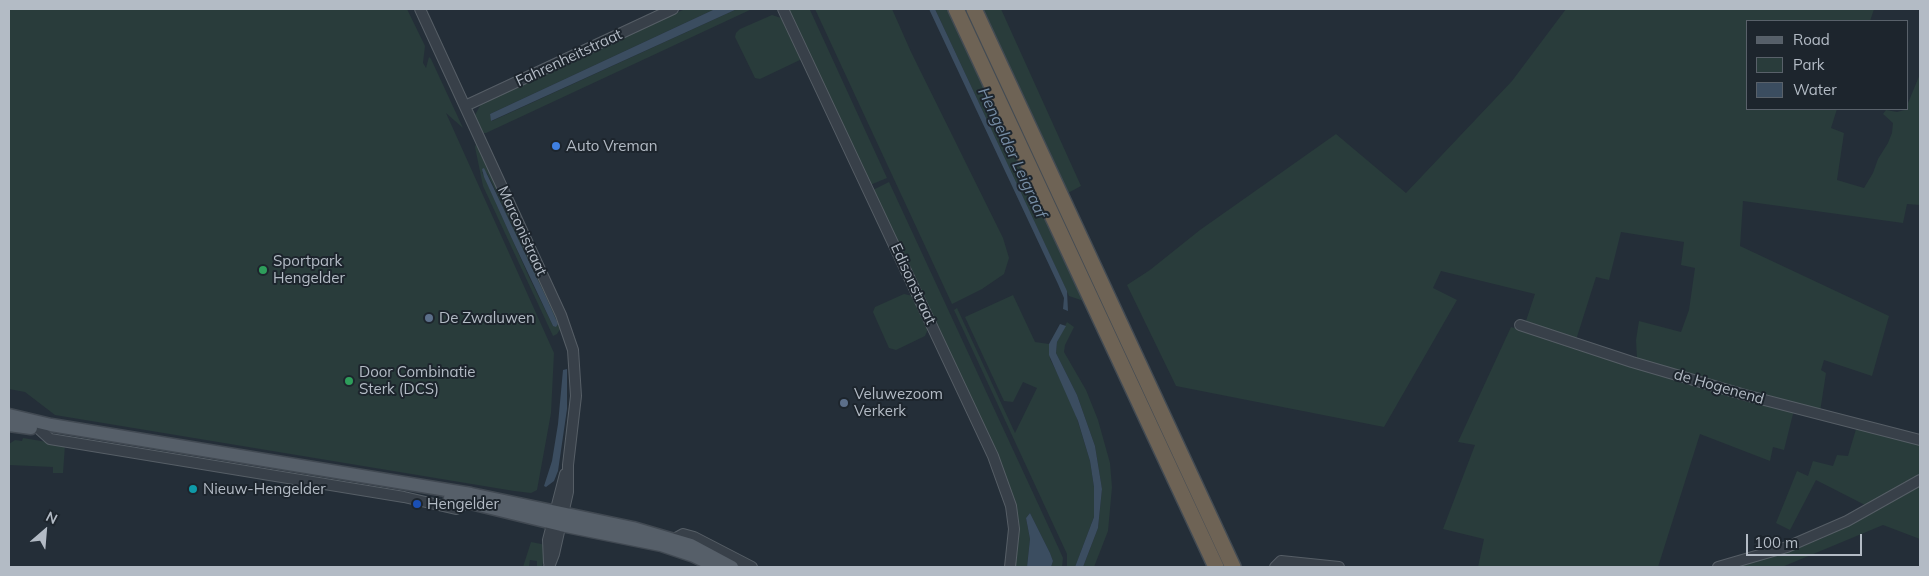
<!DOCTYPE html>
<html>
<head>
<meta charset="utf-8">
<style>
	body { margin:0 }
	#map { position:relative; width:1929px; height:576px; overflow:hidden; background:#242e38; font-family:Mulish,sans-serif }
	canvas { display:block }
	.frame { position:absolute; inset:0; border:10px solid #b3bbc5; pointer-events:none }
	.legend { position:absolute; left:1746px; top:20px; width:162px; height:90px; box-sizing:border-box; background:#1d252d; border:1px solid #59616a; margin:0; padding:6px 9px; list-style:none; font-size:15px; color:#b3bbc5 }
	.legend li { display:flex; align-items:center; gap:10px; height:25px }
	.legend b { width:25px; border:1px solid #59616a }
	.north { position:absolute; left:20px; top:506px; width:50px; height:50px; -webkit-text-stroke:4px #1d252d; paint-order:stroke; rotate:27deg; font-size:14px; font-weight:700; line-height:20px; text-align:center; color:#b3bbc5 }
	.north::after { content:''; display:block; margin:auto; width:18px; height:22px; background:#b3bbc5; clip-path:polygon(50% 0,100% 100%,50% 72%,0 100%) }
	.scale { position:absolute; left:1746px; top:534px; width:116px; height:22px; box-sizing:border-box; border:2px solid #b3bbc5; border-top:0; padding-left:6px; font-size:15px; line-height:18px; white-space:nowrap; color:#b3bbc5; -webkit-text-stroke:4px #1d252d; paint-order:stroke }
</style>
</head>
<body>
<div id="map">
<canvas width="1929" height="576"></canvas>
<div class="frame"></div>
<ul class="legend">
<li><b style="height:6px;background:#565f69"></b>Road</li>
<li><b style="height:14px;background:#293c3b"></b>Park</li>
<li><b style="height:14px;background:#3b4d60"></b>Water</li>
</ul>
<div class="north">N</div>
<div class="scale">100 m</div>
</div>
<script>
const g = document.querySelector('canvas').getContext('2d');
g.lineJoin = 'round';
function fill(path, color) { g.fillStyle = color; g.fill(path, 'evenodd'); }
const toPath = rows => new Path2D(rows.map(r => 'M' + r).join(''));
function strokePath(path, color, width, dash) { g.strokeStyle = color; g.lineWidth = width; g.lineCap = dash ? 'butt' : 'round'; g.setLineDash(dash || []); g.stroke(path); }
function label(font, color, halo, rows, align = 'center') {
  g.font = font + ' Mulish,sans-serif'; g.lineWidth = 4; g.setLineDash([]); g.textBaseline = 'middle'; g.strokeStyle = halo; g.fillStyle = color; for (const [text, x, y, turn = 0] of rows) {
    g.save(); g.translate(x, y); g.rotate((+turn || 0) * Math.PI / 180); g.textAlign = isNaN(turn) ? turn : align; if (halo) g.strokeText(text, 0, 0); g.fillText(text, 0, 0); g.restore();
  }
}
fill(toPath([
	[9,9,407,9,425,46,423,63,426,68,429,57,431,59,463,128,446,113,554,353,551,413,537,490,531,493,514,491,55,415,25,392,9,389],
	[685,9,715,9,490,114,492,121,737,9,752,9,486,133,481,133,475,115,481,104],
	[788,9,810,10,887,178,870,185],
	[815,9,892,9,911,52,1003,238,1009,258,1004,274,982,289,952,304],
	[935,9,948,9,1084,301,1069,296],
	[982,9,1001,9,1081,186,1068,193],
	[1566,9,1874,9,1870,21,1748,21,1748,109,1837,109,1831,128,1844,133,1837,180,1864,188,1873,173,1878,159,1888,143,1892,133,1893,123,1883,114,1886,110,1897,112,1908,109,1908,103,1920,74,1920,205,1907,204,1903,223,1743,201,1740,246,1889,316,1872,376,1824,360,1821,370,1826,373,1820,412,1637,359,1636,340,1639,321,1681,332,1689,310,1695,268,1681,265,1684,242,1621,232,1609,280,1596,277,1576,340,1525,324,1535,294,1441,271,1433,288,1457,300,1384,427,1176,386,1127,285,1150,270,1200,230,1336,134,1406,193,1512,81],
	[772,15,781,18,802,59,760,79,755,78,735,37,736,33,740,29],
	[477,142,554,309,561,328,557,334,553,336,483,186,475,147],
	[482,172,487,173,492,183,558,325,553,326,529,277],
	[889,182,1059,549,1063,558,1062,567,1051,567,1053,561,1050,553,1030,513,1026,518,1030,539,1027,567,1015,567,1017,543,1015,516,873,190],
	[904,294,913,296,928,329,925,336,896,350,889,348,873,312,875,307],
	[1013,295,1035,342,1049,344,1050,359,1072,402,1090,461,1094,487,1094,517,1075,567,1067,567,1067,554,954,310,957,308,1015,433,1037,388,1023,382,1013,402,1004,401,965,317],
	[1067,322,1074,327,1065,345,1064,352,1086,390,1098,420,1110,463,1112,487,1108,531,1094,567,1083,567,1098,528,1102,489,1095,446,1077,395,1056,353,1057,342],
	[1511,327,1794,410,1784,450,1773,447,1770,461,1700,434,1658,567,1478,567,1484,539,1443,529,1475,445,1458,442],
	[1857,426,1920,441,1920,476,1865,505,1816,480,1790,530,1776,523,1797,471,1808,476,1813,461,1833,466,1837,455,1848,456],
	[23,438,65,445,63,473,53,473,53,467,9,465,9,444,15,440,22,441],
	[1920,485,1920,539,1883,525,1782,567,1733,567,1798,548,1823,538],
	[531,542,546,545,542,567,537,567,537,561,530,560,529,567,523,567]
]), '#293c3b');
fill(toPath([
	[715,9,737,9,491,121,490,114],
	[929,9,935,9,1067,291,1068,311,1063,309,1064,298,1058,284],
	[484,168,546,297,558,324,556,327,553,326,512,239,484,177,482,169],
	[1060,324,1066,326,1057,342,1056,353,1077,395,1095,446,1102,489,1098,528,1083,567,1075,567,1094,517,1094,487,1090,461,1078,421,1049,355,1049,344],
	[567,369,567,409,558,471,554,481,546,487,544,486,552,461,558,424,563,370],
	[1030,513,1050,553,1053,561,1051,567,1027,567,1030,539,1026,518]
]), '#3b4d60');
const minor = toPath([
	[420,9,561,315,573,350,576,396,568,465,568,492,554,554,549,567],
	[783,9,993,456,1011,506,1014,529,1010,567],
	[465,106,673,9],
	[1520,325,1632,362,1745,395,1920,440],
	[39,429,50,439,404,497,456,509,468,502],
	[674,539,683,534,694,537,752,567],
	[549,563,548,540,565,474],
	[1275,567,1281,561,1339,567],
	[1718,567,1787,547,1847,521,1920,480]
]);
const major = toPath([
	[9,415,51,425,471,494,633,528,691,545,732,567],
	[9,425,31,428],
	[450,498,561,525,661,545,694,556,717,567]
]);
const highway = toPath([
	[956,9,1216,567],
	[974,9,1233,567]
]);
strokePath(minor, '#565e66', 12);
strokePath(major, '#414952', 15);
strokePath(highway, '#434b53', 18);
strokePath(minor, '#384049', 10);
strokePath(major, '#565f69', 12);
strokePath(highway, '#6e6355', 15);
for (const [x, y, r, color] of [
	[556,146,5,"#3f7fe0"],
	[263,270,5,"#2e9e5b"],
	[429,318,5,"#5c6f8a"],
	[349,381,5,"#2e9e5b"],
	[844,403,5,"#5c6f8a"],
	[193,489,5,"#0f9aa8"],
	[417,504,5,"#1a4fb4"]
]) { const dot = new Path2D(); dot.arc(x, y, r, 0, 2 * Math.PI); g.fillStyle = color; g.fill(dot); strokePath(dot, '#1d252d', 2); }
label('15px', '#b3bbc5', '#1d252d', [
	["Fahrenheitstraat",569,58,-25],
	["Marconistraat",522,231,65],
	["Edisonstraat",913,284,65],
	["de Hogenend",1719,387,16]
]);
label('15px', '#b3bbc5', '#1d252d', [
	["Auto Vreman",566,146],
	["Sportpark",273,261],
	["Hengelder",273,278],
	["De Zwaluwen",439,318],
	["Door Combinatie",359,372],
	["Sterk (DCS)",359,389],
	["Veluwezoom",854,394],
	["Verkerk",854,411],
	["Nieuw-Hengelder",203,489],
	["Hengelder",427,504]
], 'left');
label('italic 16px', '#768da5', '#1d252d', [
	["Hengelder Leigraaf",1012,153,65]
]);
</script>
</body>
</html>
